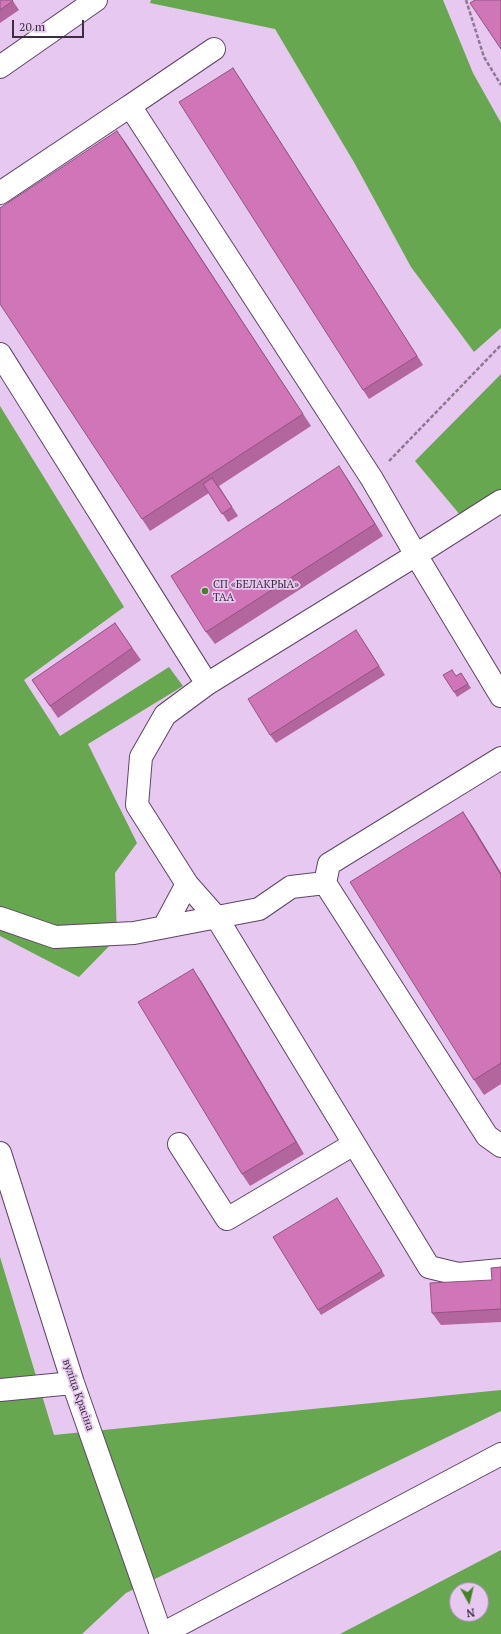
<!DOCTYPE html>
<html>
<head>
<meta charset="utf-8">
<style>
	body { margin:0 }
	#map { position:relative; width:501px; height:1634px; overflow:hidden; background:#e7c8f1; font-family:"PT Serif",serif }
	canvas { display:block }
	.north { position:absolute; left:449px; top:1582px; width:40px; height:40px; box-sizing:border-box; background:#e7c8f1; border:1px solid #a28baa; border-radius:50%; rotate:172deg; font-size:11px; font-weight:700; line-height:16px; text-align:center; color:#3b2f3f }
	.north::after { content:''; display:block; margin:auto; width:14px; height:18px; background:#418224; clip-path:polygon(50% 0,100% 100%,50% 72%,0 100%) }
	.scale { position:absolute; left:12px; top:20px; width:72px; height:18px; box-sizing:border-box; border:2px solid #3b2f3f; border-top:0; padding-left:5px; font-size:12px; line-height:14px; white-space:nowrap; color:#3b2f3f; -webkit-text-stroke:3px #e7c8f1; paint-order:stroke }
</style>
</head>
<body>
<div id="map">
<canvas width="501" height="1634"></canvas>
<div class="north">N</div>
<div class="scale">20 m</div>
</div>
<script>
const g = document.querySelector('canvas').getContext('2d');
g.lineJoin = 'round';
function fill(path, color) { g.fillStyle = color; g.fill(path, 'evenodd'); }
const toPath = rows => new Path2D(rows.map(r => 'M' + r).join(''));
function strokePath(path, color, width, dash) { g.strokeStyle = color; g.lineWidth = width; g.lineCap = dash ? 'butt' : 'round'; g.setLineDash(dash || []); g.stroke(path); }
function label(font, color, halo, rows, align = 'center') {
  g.font = font + ' "PT Serif",serif'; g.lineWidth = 3.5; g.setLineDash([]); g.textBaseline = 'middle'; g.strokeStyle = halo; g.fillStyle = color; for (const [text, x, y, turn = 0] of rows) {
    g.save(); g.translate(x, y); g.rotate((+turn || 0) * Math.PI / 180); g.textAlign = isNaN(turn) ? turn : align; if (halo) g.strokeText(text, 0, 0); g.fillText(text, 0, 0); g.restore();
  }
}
fill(toPath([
	[151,0,443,0,473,73,501,123,501,328,474,352,411,267,355,164,275,29,150,3],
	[501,374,501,489,461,516,415,461],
	[0,406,124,607,24,680,60,736,169,667,183,686,88,744,137,843,115,873,117,938,79,977,0,936],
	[0,1257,54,1435,501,1390,501,1411,126,1593,82,1634,0,1634],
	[501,1550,501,1634,340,1634],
	[457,1590,481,1590,481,1614,457,1614]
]), '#67a74f');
const minor = toPath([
	[0,67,96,0],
	[130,106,214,49],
	[0,193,130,106,372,479,416,555,501,501],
	[0,354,207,684,416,555,501,696],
	[207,684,165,715,141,757,137,805,187,884,217,918,429,1267,458,1274,501,1270],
	[501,758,329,864,325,883,487,1136,501,1146],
	[0,918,55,937,134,933,259,909,291,887,325,883],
	[164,927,187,884],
	[179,1144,227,1219,354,1144],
	[0,1153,73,1383,161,1634],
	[0,1390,73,1383],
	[162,1634,501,1454]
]);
strokePath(minor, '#5f4567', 24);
strokePath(toPath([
	[466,0,484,57,501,85],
	[389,461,501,345]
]), '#8d7893', 2.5, [4, 2]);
strokePath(minor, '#fff', 22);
fill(toPath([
	[0,0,13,1,19,10,0,23],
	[239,77,423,365,369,399,363,390],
	[117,131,311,426,219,486,238,516,228,522,209,493,150,531,142,519],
	[347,478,383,536,215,644,206,632],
	[115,623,141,660,58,718,32,680],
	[362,639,385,675,276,743,270,735],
	[461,673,471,688,457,697,454,692,456,676],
	[463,812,473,827,501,873,501,1084,484,1095,474,1080],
	[201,981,304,1154,250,1186,242,1174],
	[340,1203,385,1276,321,1315,318,1310],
	[501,1267,501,1322,441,1325,432,1313,492,1280]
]), '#b3659e');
fill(toPath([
	[233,68,239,77,423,365,417,356],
	[117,131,126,143,311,426,303,414],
	[339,466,347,478,383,536,375,524],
	[463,812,473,827,501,873,501,875],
	[193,969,201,981,304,1154,296,1142]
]), '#925381');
const building = toPath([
	[0,0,12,0,13,1,0,10,0,0],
	[475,0,501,0,501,49,470,3,475,0],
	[233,68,417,356,363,390,179,102,233,68],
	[117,131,303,414,142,519,0,304,0,208,117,131],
	[339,466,375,524,206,632,171,576,339,466],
	[212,478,232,507,222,514,203,484,212,478],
	[115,623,132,648,50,706,32,680,115,623],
	[356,630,379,666,270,735,248,699,356,630],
	[452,670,456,676,461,673,468,684,454,692,443,675,452,670],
	[463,812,501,875,501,1063,474,1080,350,882,463,812],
	[193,969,296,1142,242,1174,138,1002,193,969],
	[337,1198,382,1271,318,1310,273,1237,337,1198],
	[501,1267,501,1309,432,1313,430,1283,492,1280,491,1268,501,1267]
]);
fill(building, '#d076b8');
strokePath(building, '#925381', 1);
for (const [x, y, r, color] of [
	[205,591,4,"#418224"]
]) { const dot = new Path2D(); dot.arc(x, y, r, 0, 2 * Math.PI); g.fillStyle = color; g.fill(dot); strokePath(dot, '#e7c8f1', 1.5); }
label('11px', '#3b2f3f', '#e7c8f1', [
	["СП «БЕЛАКРЫА»",213,585],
	["ТАА",213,598]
], 'left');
label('11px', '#3b2f3f', '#e7c8f1', [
	["вуліца Красіна",78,1395,71]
]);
</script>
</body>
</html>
